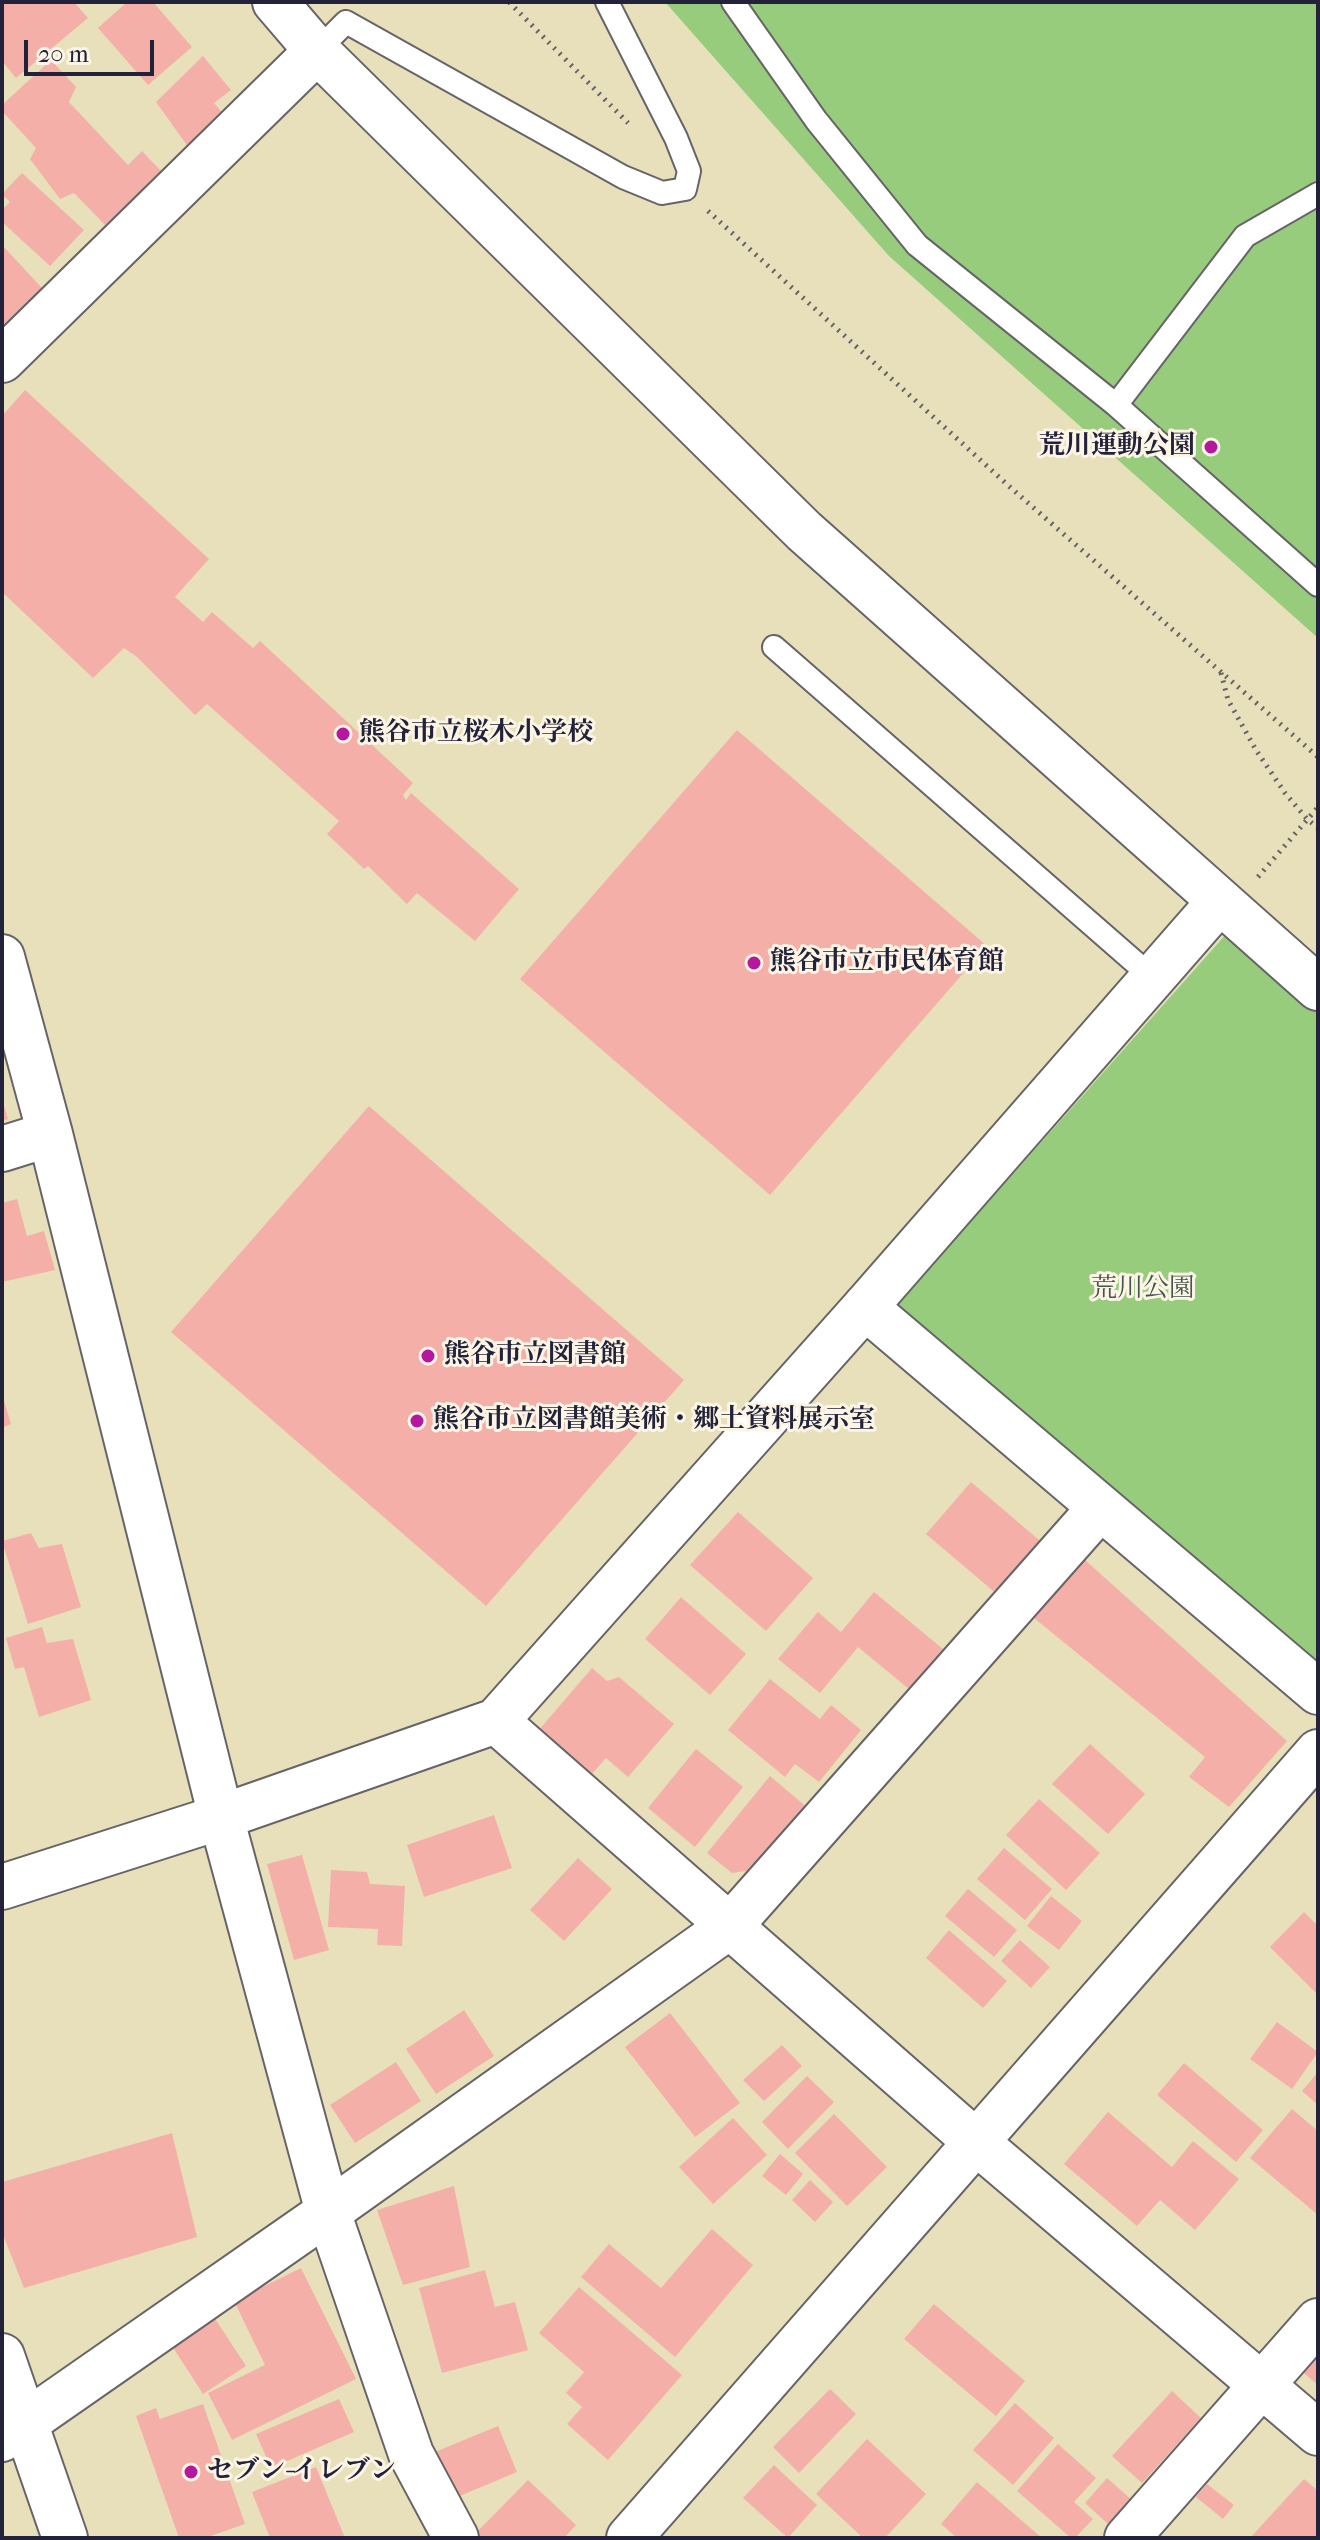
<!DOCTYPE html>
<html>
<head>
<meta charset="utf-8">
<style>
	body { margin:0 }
	#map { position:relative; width:1320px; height:2540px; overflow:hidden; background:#e7e0bb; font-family:"IM FELL French Canon",serif }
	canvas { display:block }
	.frame { position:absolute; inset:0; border:4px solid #22223b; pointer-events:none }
	.scale { position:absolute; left:24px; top:40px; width:130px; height:36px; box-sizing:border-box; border:4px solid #22223b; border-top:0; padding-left:10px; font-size:24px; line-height:28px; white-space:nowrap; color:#22223b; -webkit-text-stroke:6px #fcf5e5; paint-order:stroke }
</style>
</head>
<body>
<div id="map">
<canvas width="1320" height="2540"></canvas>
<div class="frame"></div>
<div class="scale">20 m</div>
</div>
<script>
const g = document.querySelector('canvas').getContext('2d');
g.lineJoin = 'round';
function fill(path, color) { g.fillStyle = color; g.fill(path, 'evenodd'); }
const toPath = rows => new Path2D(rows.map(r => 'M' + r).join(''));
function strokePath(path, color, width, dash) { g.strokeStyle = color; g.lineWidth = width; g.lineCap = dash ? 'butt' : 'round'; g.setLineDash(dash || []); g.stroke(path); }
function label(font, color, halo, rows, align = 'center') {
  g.font = font + ' "IM FELL French Canon","Noto Serif JP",serif'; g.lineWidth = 6; g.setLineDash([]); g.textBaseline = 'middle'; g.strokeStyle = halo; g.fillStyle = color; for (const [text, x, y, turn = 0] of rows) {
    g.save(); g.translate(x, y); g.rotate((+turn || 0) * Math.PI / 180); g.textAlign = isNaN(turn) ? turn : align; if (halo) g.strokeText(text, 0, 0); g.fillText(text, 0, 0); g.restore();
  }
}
fill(toPath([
	[665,2,1318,2,1318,638,889,256],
	[1228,932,1318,1012,1318,1670,894,1308]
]), '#97cc7d');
fill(toPath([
	[2,2,74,2,88,18,16,78,2,61],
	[127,2,153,2,192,47,148,85,98,28],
	[203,56,231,90,214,103,226,117,189,148,156,102],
	[51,60,76,87,69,102,128,165,142,151,162,172,105,225,74,193,60,199,30,159,36,148,2,111,2,105],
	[22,173,84,230,50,266,2,222,2,210,10,202,2,194],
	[2,245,42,288,2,326],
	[25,390,209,559,175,597,203,622,212,612,253,648,260,641,413,783,403,795,406,800,411,793,519,889,475,941,417,893,407,904,368,866,364,869,327,834,339,821,207,704,195,715,137,657,124,648,93,678,2,592,2,416],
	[737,730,987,946,770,1195,520,979],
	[2,1099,8,1119,2,1121],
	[369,1106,684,1380,486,1606,171,1332],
	[17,1199,27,1236,44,1231,55,1270,2,1282,2,1203],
	[2,1394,11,1424,2,1428],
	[971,1482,1045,1545,999,1596,926,1534],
	[738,1512,813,1578,766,1631,690,1565],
	[31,1533,39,1548,62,1544,81,1607,28,1624,2,1541],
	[1085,1560,1287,1741,1229,1807,1189,1777,1205,1757,1034,1618],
	[874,1592,949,1654,915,1694,858,1647,820,1693,778,1659,818,1612,841,1632],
	[681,1597,746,1654,710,1695,645,1639],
	[42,1627,47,1643,73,1639,91,1700,39,1717,24,1667,15,1669,6,1638],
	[592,1668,607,1681,619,1677,674,1724,628,1777,606,1758,591,1775,538,1731],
	[770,1679,820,1719,831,1705,861,1730,819,1782,795,1764,785,1777,728,1730],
	[1090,1744,1145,1794,1108,1834,1052,1784],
	[696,1749,743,1787,695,1847,648,1808],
	[770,1776,809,1809,759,1869,732,1873,707,1853],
	[1039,1799,1100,1853,1066,1890,1006,1835],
	[494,1815,512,1868,424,1897,407,1845],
	[1004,1848,1052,1889,1025,1920,977,1879],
	[302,1855,329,1950,294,1960,267,1864],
	[578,1858,612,1889,564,1941,530,1910],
	[331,1870,367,1872,370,1884,405,1886,402,1946,377,1945,378,1929,328,1927],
	[968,1889,1017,1930,994,1957,945,1916],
	[1051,1896,1082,1921,1059,1950,1027,1926],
	[1304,1912,1318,1926,1318,1995,1270,1947],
	[949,1930,1007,1981,983,2008,926,1958],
	[1020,1940,1050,1967,1031,1988,1001,1961],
	[464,2010,494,2056,436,2094,406,2049],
	[670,2013,740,2103,695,2137,625,2047],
	[1277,2022,1318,2052,1292,2089,1250,2059],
	[782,2045,802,2066,764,2101,743,2080],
	[396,2062,421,2101,355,2143,330,2105],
	[1184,2063,1263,2130,1236,2162,1157,2095],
	[1318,2072,1318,2105,1302,2091],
	[807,2076,834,2102,788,2149,762,2122],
	[1292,2109,1318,2131,1318,2215,1250,2158],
	[1108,2112,1172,2167,1193,2141,1239,2179,1195,2230,1160,2200,1137,2226,1064,2164],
	[834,2114,887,2167,847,2206,795,2153],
	[733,2118,767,2155,713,2204,679,2167],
	[172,2133,197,2237,24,2288,2,2232,2,2182],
	[780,2154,803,2174,786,2195,762,2176],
	[810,2180,833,2202,815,2222,792,2200],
	[454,2186,470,2267,403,2285,377,2210],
	[712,2229,753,2265,675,2357,581,2277,609,2244,661,2288],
	[301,2268,356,2379,232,2440,208,2393,265,2365,234,2301],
	[485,2270,495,2307,515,2302,528,2350,442,2373,419,2288],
	[579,2287,682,2375,608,2460,567,2424,582,2407,566,2393,584,2372,539,2333],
	[934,2304,1025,2381,996,2416,904,2339],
	[208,2308,246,2366,203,2394,165,2335],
	[1318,2336,1318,2385,1293,2364],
	[830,2389,856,2414,799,2473,773,2447],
	[1172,2391,1201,2418,1142,2483,1112,2456],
	[339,2399,354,2432,271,2468,256,2434],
	[1015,2403,1054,2438,1013,2485,973,2450],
	[203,2404,245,2524,205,2538,179,2538,136,2416,156,2408,160,2419],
	[498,2426,517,2472,455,2498,435,2452],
	[867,2439,926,2494,885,2538,863,2538,816,2494],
	[1058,2444,1096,2478,1074,2502,1093,2519,1075,2538,1071,2538,1017,2491],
	[774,2465,817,2505,788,2538,743,2498],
	[316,2467,345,2538,270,2538,252,2492],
	[1107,2478,1131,2499,1108,2524,1085,2503],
	[1304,2479,1318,2491,1318,2538,1250,2538],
	[528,2480,576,2525,564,2538,475,2538,473,2536],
	[977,2482,1042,2538,957,2538,941,2524],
	[1207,2484,1234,2505,1223,2519,1196,2497]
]), '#f4b0a8');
const service = toPath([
	[733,2,816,120,917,245,1116,405,1318,585],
	[317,51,346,22,623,177,662,193,685,189,689,171,676,138,607,2],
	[1116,405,1245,236,1318,194],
	[774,647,1153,978]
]);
const minor = toPath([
	[275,2,317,51,804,531,1318,988],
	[2,360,317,51],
	[2,957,50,1134,221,1817,328,2212,411,2454,456,2538],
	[2,1149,50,1134],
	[865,1307,1318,1692],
	[2,2439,328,2212,730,1926,1099,1509],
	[1127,2538,1318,2321]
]);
const tertiary = toPath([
	[496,1721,976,2142,1318,2433],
	[2,1887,221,1817,496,1721,865,1307,1219,902],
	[2,2356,65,2538],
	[629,2538,1318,1752]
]);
strokePath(service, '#676468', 26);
strokePath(minor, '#676468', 48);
strokePath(tertiary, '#676468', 48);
strokePath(toPath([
	[509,2,628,123],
	[708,211,1011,488,1318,757],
	[1221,673,1228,700,1256,750,1285,793,1307,819,1318,828],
	[1258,877,1318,807]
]), '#676468', 5, [2, 6]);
strokePath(service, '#fff', 22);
strokePath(minor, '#fff', 44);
strokePath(tertiary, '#fff', 44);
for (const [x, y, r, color] of [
	[1211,447,8,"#b5179e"],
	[343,734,8,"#b5179e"],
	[754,963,8,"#b5179e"],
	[428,1356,8,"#b5179e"],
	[417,1421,8,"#b5179e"],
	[191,2472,8,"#b5179e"]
]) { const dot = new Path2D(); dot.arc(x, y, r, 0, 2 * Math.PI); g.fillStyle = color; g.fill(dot); strokePath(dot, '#fcf5e5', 3); }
label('bold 26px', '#22223b', '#fcf5e5', [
	["荒川運動公園",1195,447,"right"],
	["熊谷市立桜木小学校",359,734],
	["熊谷市立市民体育館",770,963],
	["熊谷市立図書館",444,1356],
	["熊谷市立図書館美術・郷土資料展示室",433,1421],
	["セブン-イレブン",207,2472]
], 'left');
label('26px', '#45554f', '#fcf5e5', [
	["荒川公園",1143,1290]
]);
</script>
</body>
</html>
